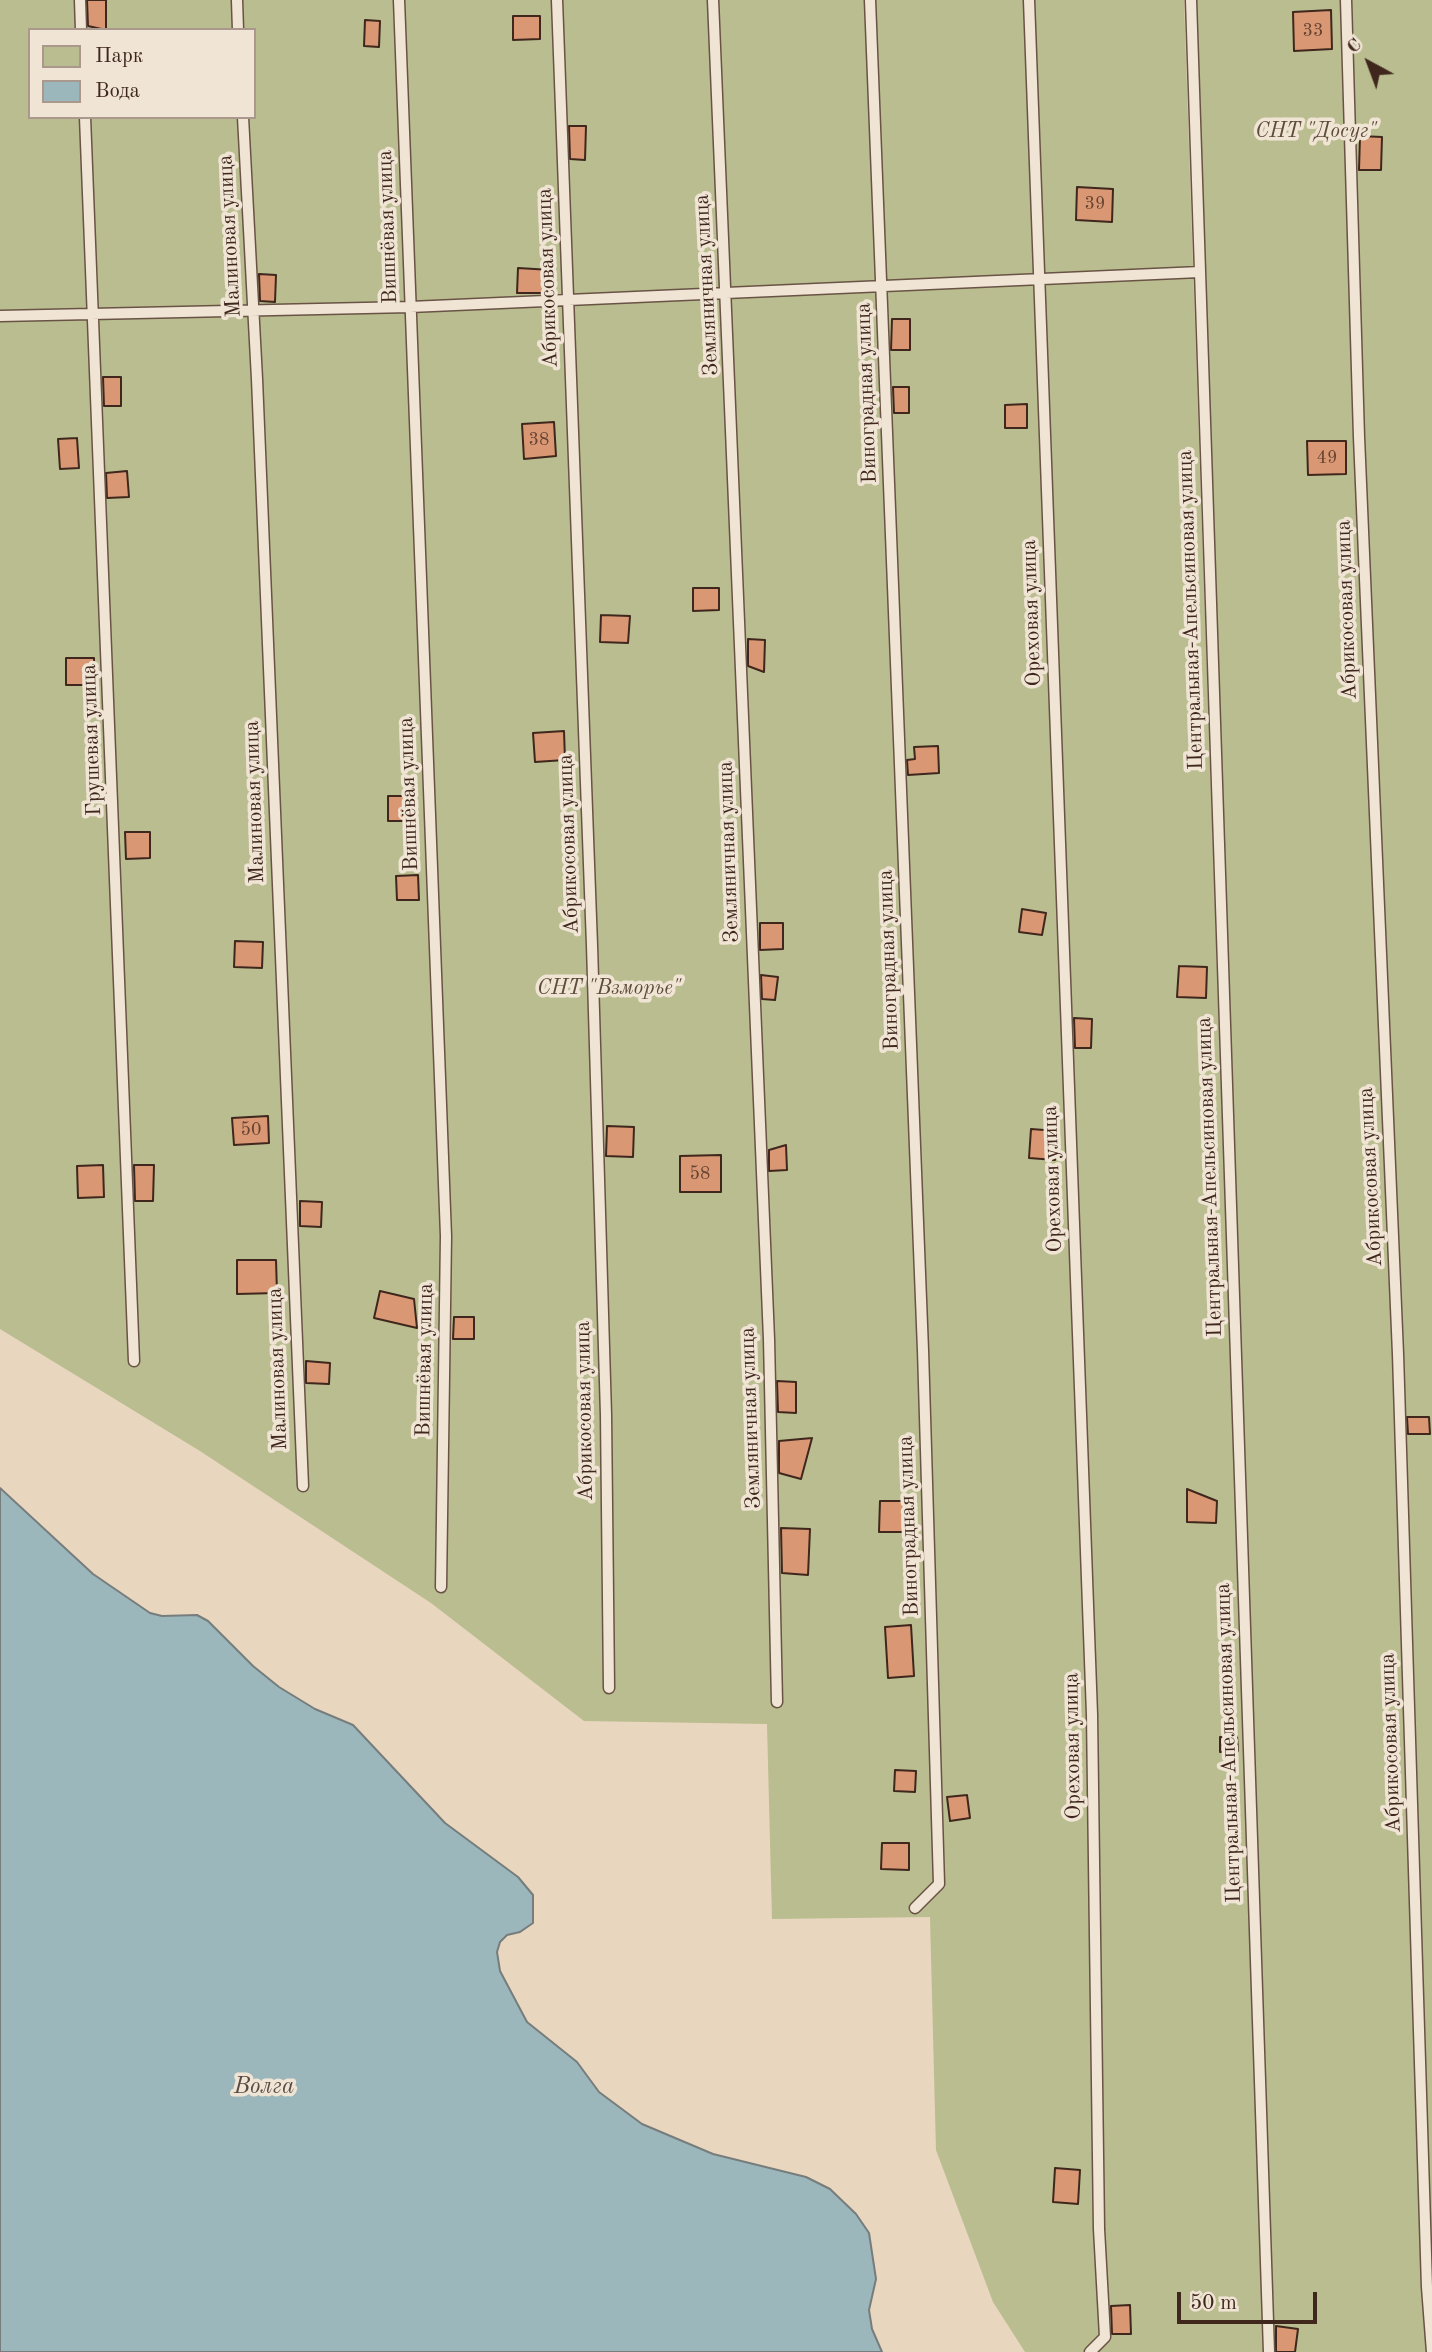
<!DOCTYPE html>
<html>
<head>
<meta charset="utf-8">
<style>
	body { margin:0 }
	#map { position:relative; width:1432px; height:2352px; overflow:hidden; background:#e8d6be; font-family:"Old Standard TT",serif }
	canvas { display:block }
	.legend { position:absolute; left:28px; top:28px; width:228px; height:91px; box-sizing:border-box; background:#f0e4d5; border:2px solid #a9988b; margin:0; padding:9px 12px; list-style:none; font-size:21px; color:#3f271d }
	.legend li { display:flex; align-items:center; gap:14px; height:35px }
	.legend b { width:35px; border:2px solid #a9988b }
	.north { position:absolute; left:1334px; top:28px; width:70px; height:70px; -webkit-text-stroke:5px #f0e4d5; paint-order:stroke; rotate:319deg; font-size:19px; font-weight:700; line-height:28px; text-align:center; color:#3f271d }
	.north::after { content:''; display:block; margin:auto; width:24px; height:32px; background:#3f271d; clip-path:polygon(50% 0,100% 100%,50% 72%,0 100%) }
	.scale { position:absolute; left:1177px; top:2292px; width:140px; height:32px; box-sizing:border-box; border:4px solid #3f271d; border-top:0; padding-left:9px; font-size:21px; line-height:24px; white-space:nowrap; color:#3f271d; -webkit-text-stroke:5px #f0e4d5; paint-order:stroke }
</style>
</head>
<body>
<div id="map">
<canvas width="1432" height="2352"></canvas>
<ul class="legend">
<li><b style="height:19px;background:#b9bd8f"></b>Парк</li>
<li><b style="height:19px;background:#9bb7bc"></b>Вода</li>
</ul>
<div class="north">С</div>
<div class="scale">50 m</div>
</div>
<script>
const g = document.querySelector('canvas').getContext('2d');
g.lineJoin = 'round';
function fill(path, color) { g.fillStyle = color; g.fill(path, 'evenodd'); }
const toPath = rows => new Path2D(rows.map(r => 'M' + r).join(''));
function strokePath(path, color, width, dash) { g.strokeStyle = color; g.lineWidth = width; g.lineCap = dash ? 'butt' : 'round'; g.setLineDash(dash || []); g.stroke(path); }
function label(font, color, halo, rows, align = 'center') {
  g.font = font + ' "Old Standard TT",serif'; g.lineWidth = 7; g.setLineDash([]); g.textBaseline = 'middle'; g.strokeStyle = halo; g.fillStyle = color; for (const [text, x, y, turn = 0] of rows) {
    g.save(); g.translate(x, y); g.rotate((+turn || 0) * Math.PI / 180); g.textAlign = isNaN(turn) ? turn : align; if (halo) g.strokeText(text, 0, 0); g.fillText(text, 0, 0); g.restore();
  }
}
fill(toPath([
	[0,0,1184,0,1264,2352,1025,2352,993,2302,936,2150,930,1917,772,1919,767,1724,584,1721,431,1603,200,1451,0,1329],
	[30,30,254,30,254,117,30,117],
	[1196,0,1432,0,1432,2352,1272,2352]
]), '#b9bd8f');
const water = toPath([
	[0,1488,93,1574,150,1613,162,1616,197,1615,208,1621,253,1666,279,1687,315,1709,353,1725,445,1823,518,1877,533,1895,533,1923,520,1932,507,1935,500,1942,497,1952,500,1971,527,2022,577,2062,599,2092,642,2124,713,2154,806,2177,830,2189,856,2214,869,2233,876,2279,869,2310,872,2329,882,2352,0,2352,0,1488]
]);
fill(water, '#9bb7bc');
strokePath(water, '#767d7c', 2);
const building = toPath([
	[87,0,106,0,106,30,88,26,87,0],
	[1331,10,1332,49,1294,51,1293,12,1331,10],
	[513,16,540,16,540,39,513,40,513,16],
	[365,20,380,21,379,47,364,46,365,20],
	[569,126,586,126,585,160,570,159,569,126],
	[1360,136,1382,137,1381,170,1359,170,1360,136],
	[1077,187,1113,189,1112,222,1076,220,1077,187],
	[518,268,551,270,550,293,517,293,518,268],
	[259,274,276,275,275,302,260,301,259,274],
	[892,319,910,319,910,350,891,350,892,319],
	[103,377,121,377,121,406,104,406,103,377],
	[893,387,909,387,909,413,894,413,893,387],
	[1027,404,1027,428,1005,428,1005,405,1027,404],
	[554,422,556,456,524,459,522,424,554,422],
	[77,438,79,468,60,469,58,439,77,438],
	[1307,441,1346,441,1346,474,1308,475,1307,441],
	[127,471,129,497,107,498,106,473,127,471],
	[693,588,719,588,719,610,693,611,693,588],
	[601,615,630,616,628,643,600,642,601,615],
	[748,639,765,640,764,672,748,666,748,639],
	[66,658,94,658,94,685,66,685,66,658],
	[564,731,565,760,535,762,533,733,564,731],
	[938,746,939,773,908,775,907,760,915,759,914,747,938,746],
	[388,796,414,796,414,821,388,821,388,796],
	[125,832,150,832,150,858,126,859,125,832],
	[418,875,419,900,397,900,396,876,418,875],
	[1022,909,1046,913,1042,935,1019,932,1022,909],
	[760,923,783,923,783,949,760,950,760,923],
	[235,941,263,942,262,968,234,967,235,941],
	[1179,966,1207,967,1206,998,1177,997,1179,966],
	[761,975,778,977,775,1000,762,999,761,975],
	[1074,1018,1092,1019,1091,1048,1075,1048,1074,1018],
	[268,1116,269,1143,234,1145,232,1118,268,1116],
	[607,1126,634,1127,633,1157,606,1156,607,1126],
	[1031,1129,1057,1131,1055,1160,1029,1158,1031,1129],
	[786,1145,787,1170,769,1171,769,1150,786,1145],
	[721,1155,721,1192,680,1192,680,1156,721,1155],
	[103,1165,104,1197,78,1198,77,1166,103,1165],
	[134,1165,154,1165,153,1201,135,1201,134,1165],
	[300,1201,322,1202,321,1227,300,1226,300,1201],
	[237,1260,276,1260,277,1293,237,1294,237,1260],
	[380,1291,414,1299,417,1328,374,1318,380,1291],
	[454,1317,474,1317,474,1339,453,1339,454,1317],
	[306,1361,330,1363,329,1384,306,1383,306,1361],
	[777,1381,796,1382,796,1413,778,1412,777,1381],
	[1407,1417,1429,1417,1430,1434,1408,1434,1407,1417],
	[812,1438,801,1479,779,1473,779,1441,812,1438],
	[1187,1489,1217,1501,1216,1523,1187,1522,1187,1489],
	[880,1501,910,1501,909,1532,879,1532,880,1501],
	[781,1528,810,1529,808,1575,782,1573,781,1528],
	[911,1625,914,1676,888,1678,885,1627,911,1625],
	[1237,1736,1238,1751,1220,1752,1220,1737,1237,1736],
	[895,1770,916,1771,915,1792,894,1791,895,1770],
	[967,1795,970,1818,950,1821,947,1797,967,1795],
	[882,1843,909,1843,909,1870,881,1869,882,1843],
	[1055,2168,1080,2170,1078,2204,1053,2202,1055,2168],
	[1130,2305,1131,2334,1112,2334,1111,2306,1130,2305],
	[1276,2326,1298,2329,1295,2352,1276,2352,1276,2326]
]);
fill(building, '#d99873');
strokePath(building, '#3f271d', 2);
const service = toPath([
	[80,0,81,30],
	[237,0,238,30],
	[399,0,446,1236,441,1587],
	[557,0,592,945,606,1415,609,1688],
	[713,0,769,1339,777,1702],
	[870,0,923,1350,939,1884,915,1908],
	[1029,0,1092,1714,1099,2229,1105,2337,1090,2352],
	[1191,0,1269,2352],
	[1346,0,1359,437,1398,1354,1427,2287,1432,2352],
	[85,117,134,1361],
	[243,117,257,379,303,1486],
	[0,316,410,307,1200,272]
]);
strokePath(service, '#695345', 13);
strokePath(service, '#f0e4d5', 10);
label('18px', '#664332', null, [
	["33",1313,31],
	["39",1095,204],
	["38",539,440],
	["49",1327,458],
	["50",251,1130],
	["58",700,1174]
]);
label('italic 21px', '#5e4c3a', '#f0e4d5', [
	["СНТ \"Досуг\"",1316,131],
	["СНТ \"Взморье\"",609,988]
]);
label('21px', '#3f271d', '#f0e4d5', [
	["Вишнёвая улица",388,227,-92],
	["Малиновая улица",230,236,-93],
	["Абрикосовая улица",548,278,-92],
	["Земляничная улица",707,285,-93],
	["Виноградная улица",867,393,-92],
	["Центральная-Апельсиновая улица",1191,610,-92],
	["Абрикосовая улица",1347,610,-92],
	["Ореховая улица",1032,613,-92],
	["Грушевая улица",92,740,-92],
	["Вишнёвая улица",409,794,-92],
	["Малиновая улица",255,802,-92],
	["Абрикосовая улица",569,844,-92],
	["Земляничная улица",729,852,-92],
	["Виноградная улица",889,960,-92],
	["Центральная-Апельсиновая улица",1210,1177,-92],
	["Абрикосовая улица",1371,1177,-93],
	["Ореховая улица",1053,1179,-92],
	["Вишнёвая улица",425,1360,-89],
	["Малиновая улица",278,1369,-92],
	["Абрикосовая улица",585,1411,-91],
	["Земляничная улица",751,1418,-92],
	["Виноградная улица",909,1526,-92],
	["Центральная-Апельсиновая улица",1229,1743,-92],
	["Абрикосовая улица",1391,1743,-92],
	["Ореховая улица",1073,1746,-91]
]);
label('italic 23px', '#564b45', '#f0e4d5', [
	["Волга",264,2087]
]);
</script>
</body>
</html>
